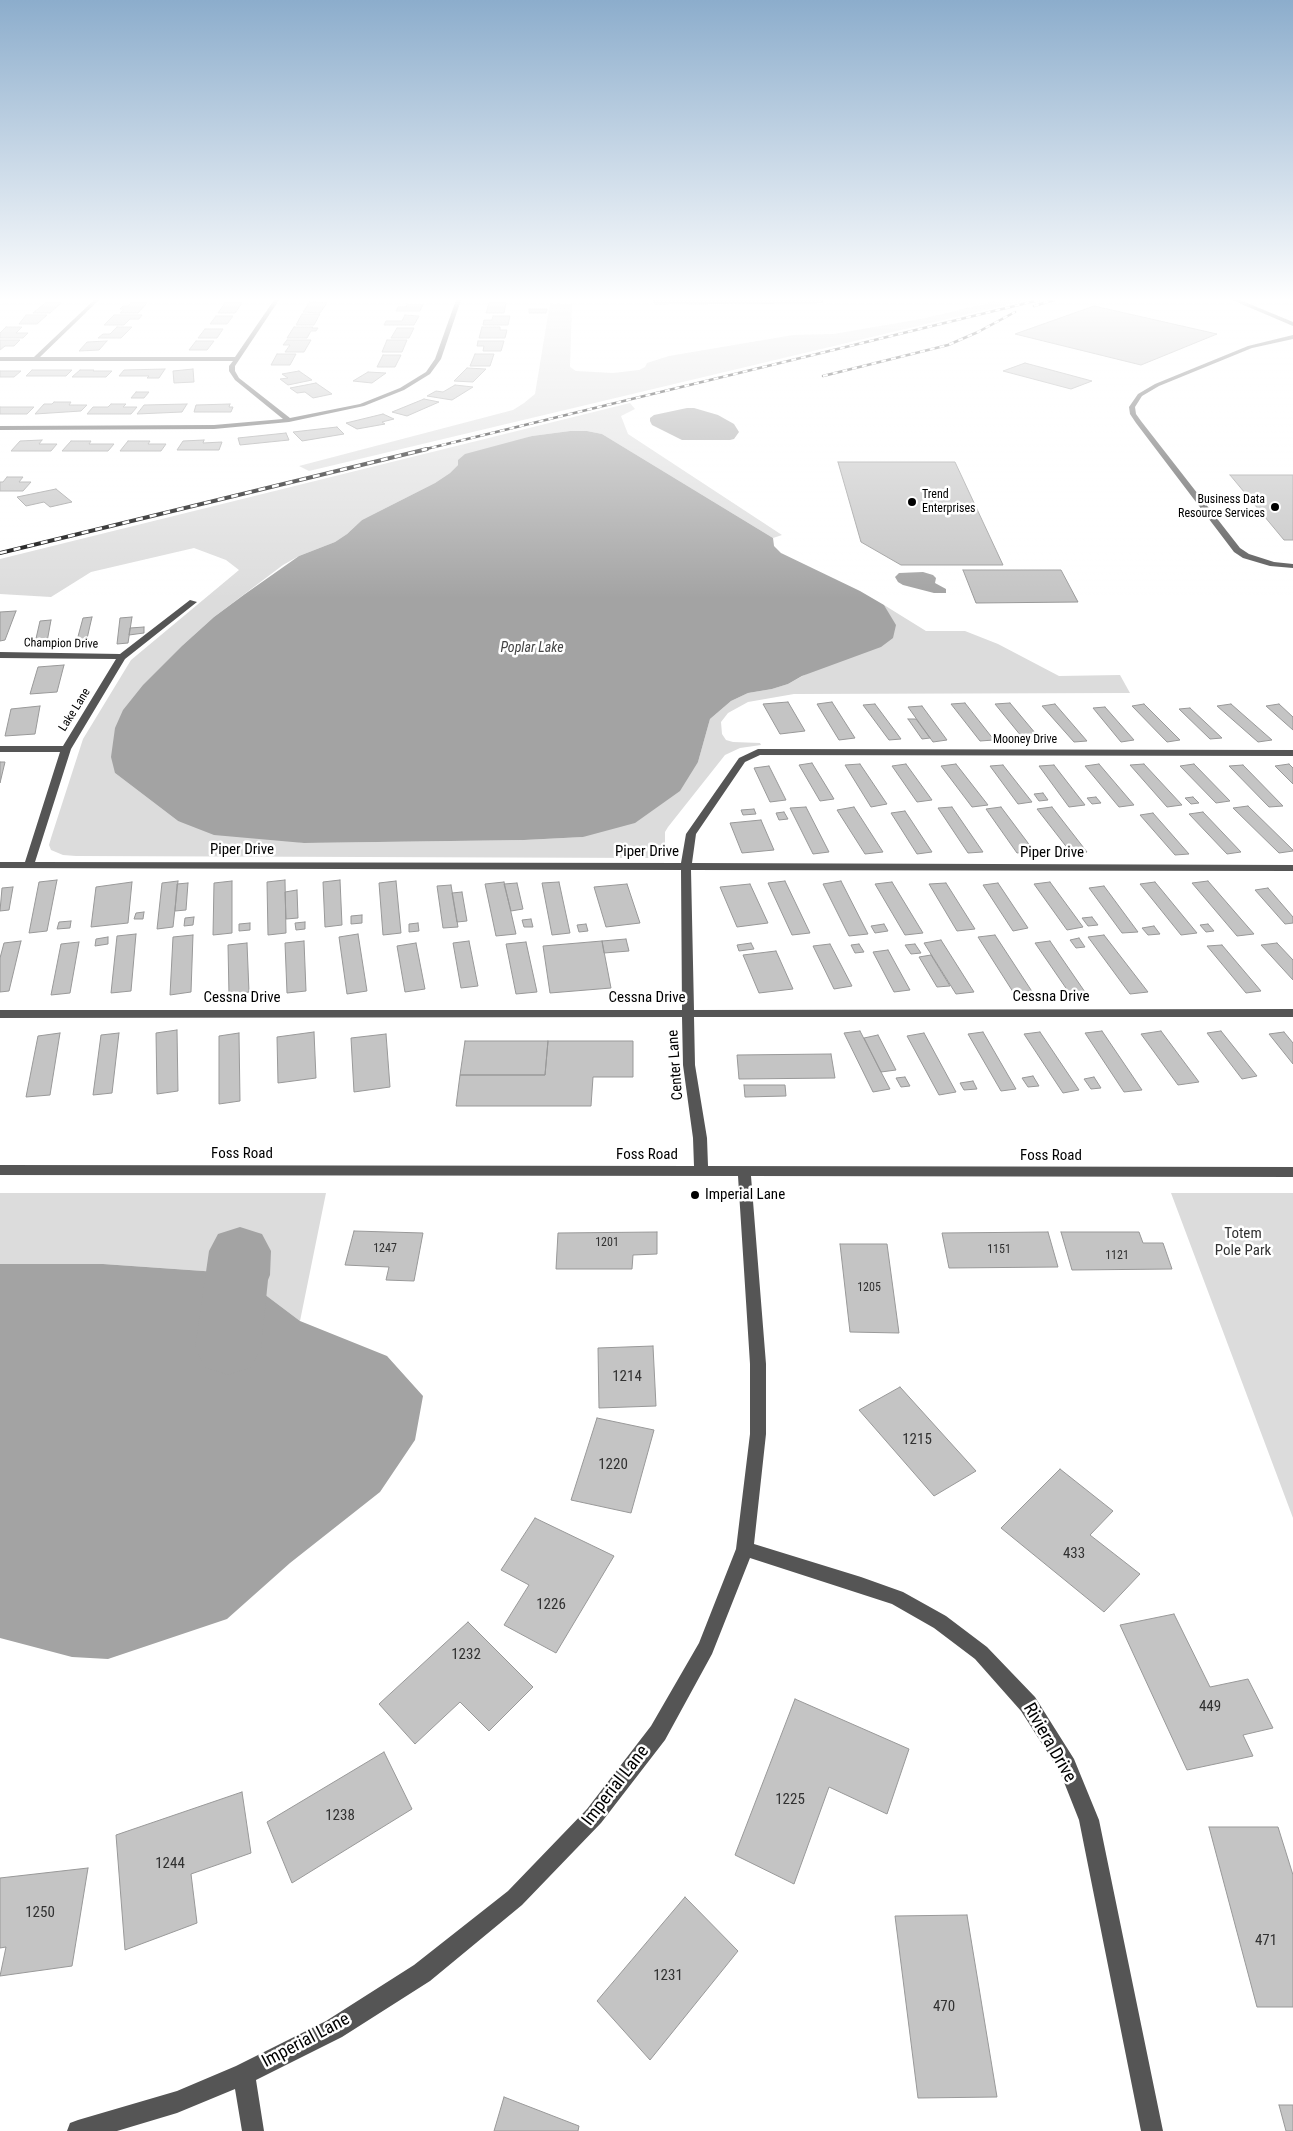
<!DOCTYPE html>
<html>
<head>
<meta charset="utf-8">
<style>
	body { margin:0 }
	canvas { display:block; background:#fff }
</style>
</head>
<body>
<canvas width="1293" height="2131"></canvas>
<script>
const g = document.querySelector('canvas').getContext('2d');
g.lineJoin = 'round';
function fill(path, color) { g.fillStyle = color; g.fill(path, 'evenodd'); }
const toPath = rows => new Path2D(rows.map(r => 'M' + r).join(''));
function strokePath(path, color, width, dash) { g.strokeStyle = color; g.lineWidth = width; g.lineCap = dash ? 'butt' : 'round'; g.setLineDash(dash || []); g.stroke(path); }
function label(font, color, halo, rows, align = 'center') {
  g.font = font + ' "Roboto Condensed",sans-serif'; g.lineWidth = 5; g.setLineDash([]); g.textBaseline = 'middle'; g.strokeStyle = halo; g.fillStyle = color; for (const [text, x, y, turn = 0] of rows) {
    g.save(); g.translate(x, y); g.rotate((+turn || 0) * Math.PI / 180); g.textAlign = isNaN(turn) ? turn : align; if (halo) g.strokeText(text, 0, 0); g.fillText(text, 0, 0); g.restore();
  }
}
fill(toPath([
	[1001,300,1027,300,309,471,299,466,513,410,524,403,535,394,550,303,572,304,570,367,576,371,613,373,639,370,645,367,647,363,669,356,793,335,833,334,921,319],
	[630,403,635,409,621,416,628,434,782,535,773,538,602,434,587,431,570,431,532,436,458,465,450,473,435,483,362,520,347,534,335,542,299,556,283,565,214,617,183,645,115,773,178,821,304,843,524,840,583,837,698,762,710,719,731,701,748,693,772,689,788,684,895,625,884,605,926,631,965,631,998,644,1059,676,1120,675,1130,693,794,694,748,702,728,713,721,722,722,734,726,740,733,742,760,743,761,745,740,748,725,755,668,827,665,832,665,851,663,854,653,858,76,856,63,855,51,850,49,845,51,838,83,739,131,660,239,570,226,560,194,548,91,572,51,597,0,594,0,559],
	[0,1193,326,1193,300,1321,239,1275,232,1273,103,1264,0,1264],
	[1171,1193,1293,1193,1293,1518]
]), '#dcdcdc');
fill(toPath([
	[687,408,694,408,718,415,734,424,739,432,734,439,730,440,682,440,652,425,650,421,650,418,654,415],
	[570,431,587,431,602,434,773,538,774,546,781,553,860,591,884,605,896,625,893,638,881,647,802,676,788,684,772,689,748,693,731,701,710,719,698,762,680,791,635,823,583,837,524,840,304,843,214,835,178,821,115,773,111,757,115,728,123,710,143,685,183,645,214,617,245,594,299,556,335,542,347,534,362,520,435,483,450,473,458,465,458,460,465,454,532,436],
	[923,572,933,575,936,578,935,583,946,589,946,593,934,593,903,585,898,582,895,577,899,573],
	[0,1264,103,1264,232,1273,239,1275,300,1321,387,1356,423,1396,415,1440,380,1492,290,1563,227,1619,108,1659,72,1657,0,1638]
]), '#a3a3a3');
fill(toPath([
	[240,1227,262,1234,271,1251,270,1275,268,1280,261,1348,251,1367,228,1375,205,1367,195,1348,209,1251,218,1234,240,1227]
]), '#a3a3a3');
const building = toPath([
	[654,300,822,300,823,303,654,304,654,300],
	[310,302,327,303,320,313,303,312,310,302],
	[45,303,61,303,50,313,33,313,45,303],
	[131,303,147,303,138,313,120,313,124,309,120,309,123,306,128,306,131,303],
	[225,303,242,303,235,313,218,313,225,303],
	[489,303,506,303,504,313,486,313,489,303],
	[407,304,423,304,420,311,396,311,398,307,406,307,407,304],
	[1094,306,1217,334,1141,365,1015,334,1094,306],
	[529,309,547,309,546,313,529,313,529,309],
	[302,314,320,314,314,325,296,325,302,314],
	[26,315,47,315,37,324,19,324,26,315],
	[114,315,142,315,139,319,130,319,124,325,104,325,114,315],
	[405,315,419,316,414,325,384,325,386,321,402,321,405,315],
	[216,316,233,316,227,324,210,324,216,316],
	[493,316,510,316,508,325,483,325,484,320,492,320,493,316],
	[6,327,22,327,16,333,28,333,23,338,0,338,0,333,6,327],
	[117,327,132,327,121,338,98,338,103,334,110,334,117,327],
	[294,327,313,327,312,328,318,328,316,331,311,331,307,338,287,338,294,327],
	[482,327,500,327,500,330,507,330,505,338,479,338,482,327],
	[397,328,414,328,409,338,391,338,397,328],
	[205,329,223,329,217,338,198,338,205,329],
	[0,340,20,340,14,346,5,346,0,350,0,340],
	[287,340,311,340,304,352,285,352,290,345,283,345,287,340],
	[387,340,407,340,402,352,382,352,387,340],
	[107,341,99,350,79,351,87,342,107,341],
	[196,341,214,341,207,350,189,350,196,341],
	[478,341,504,341,501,351,483,351,484,346,477,346,478,341],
	[277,354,296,354,290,365,271,365,277,354],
	[475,354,494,354,490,366,470,366,475,354],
	[383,355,401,355,395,367,377,367,383,355],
	[1025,363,1092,381,1071,389,1003,371,1025,363],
	[467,368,486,369,473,382,454,381,467,368],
	[165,369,159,378,147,378,149,376,119,376,124,370,165,369],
	[193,369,194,382,174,383,173,371,193,369],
	[32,370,72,370,66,376,26,376,32,370],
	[80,370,94,370,93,371,112,371,106,377,72,377,80,370],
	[0,371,21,371,14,377,0,377,0,371],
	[299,371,312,380,288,385,280,379,288,378,282,374,299,371],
	[368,372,386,373,372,383,353,381,368,372],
	[316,383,332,394,313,398,305,392,297,393,290,388,316,383],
	[455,385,473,387,452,400,427,396,436,391,443,392,455,385],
	[136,392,149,392,144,398,131,398,136,392],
	[424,399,439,402,407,416,392,412,424,399],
	[54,402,71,402,69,405,87,405,81,411,35,414,44,404,52,404,54,402],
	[111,404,126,404,123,407,137,407,131,414,87,414,93,407,108,407,111,404],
	[187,404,182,412,137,414,144,405,187,404],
	[230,404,229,407,233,407,231,412,194,412,196,405,230,404],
	[0,407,34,407,27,414,0,414,0,407],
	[383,414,394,419,382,422,385,424,357,429,346,423,383,414],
	[337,427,344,434,302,441,293,432,337,427],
	[286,433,289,440,240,445,238,438,286,433],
	[42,440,39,444,57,444,51,451,11,451,20,441,42,440],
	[204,440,203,443,222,442,219,450,177,450,183,441,204,440],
	[71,441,91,441,89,444,114,444,108,451,62,451,71,441],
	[128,441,150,441,148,444,166,444,161,451,120,451,128,441],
	[838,462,955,462,1003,565,901,565,861,542,838,462],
	[1230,475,1293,475,1293,540,1284,540,1230,475],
	[7,477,23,477,19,482,31,482,23,491,0,491,0,482,3,482,7,477],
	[56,489,72,502,50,507,44,502,26,506,17,497,56,489],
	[963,570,1061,570,1078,602,976,603,963,570],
	[16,611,5,640,0,641,0,612,16,611],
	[92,617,86,643,76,644,83,618,92,617],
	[132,617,128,643,117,644,120,618,132,617],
	[51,620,47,642,35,643,40,621,51,620],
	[144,627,144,633,129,635,130,628,144,627],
	[64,665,57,692,30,694,38,667,64,665],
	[788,702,805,731,780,734,763,704,788,702],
	[832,702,855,738,839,740,817,704,832,702],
	[965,703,994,740,980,741,951,704,965,703],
	[1010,703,1041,740,1026,742,995,704,1010,703],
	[875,704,901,739,889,740,863,705,875,704],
	[1055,704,1087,741,1074,742,1042,706,1055,704],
	[1144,704,1180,740,1167,742,1132,706,1144,704],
	[1231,704,1272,740,1258,742,1217,706,1231,704],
	[1279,704,1293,717,1293,730,1266,706,1279,704],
	[40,706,35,734,5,736,11,709,40,706],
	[922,706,947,740,933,742,908,707,922,706],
	[1105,707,1134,740,1121,742,1093,708,1105,707],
	[1190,708,1222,738,1210,739,1179,709,1190,708],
	[908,719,916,719,930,738,922,739,908,719],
	[0,762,5,762,0,783,0,762],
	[812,763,834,799,820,801,799,765,812,763],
	[860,764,887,804,871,807,845,765,860,764],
	[906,764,932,800,917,802,892,766,906,764],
	[956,764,988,805,972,807,941,766,956,764],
	[1099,764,1134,805,1119,807,1085,766,1099,764],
	[1144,764,1182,805,1167,807,1130,765,1144,764],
	[1194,764,1230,801,1216,803,1180,766,1194,764],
	[1289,764,1293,768,1293,784,1275,766,1289,764],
	[1003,765,1032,802,1018,804,990,766,1003,765],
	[1054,765,1085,805,1069,807,1039,766,1054,765],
	[1243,765,1283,806,1269,807,1229,766,1243,765],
	[769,766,786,800,770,802,754,768,769,766],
	[1043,793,1048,800,1039,801,1034,794,1043,793],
	[1096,797,1101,803,1092,804,1087,798,1096,797],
	[1193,797,1199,803,1191,804,1185,798,1193,797],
	[1248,806,1293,850,1293,851,1279,853,1233,808,1248,806],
	[806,807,829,852,813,854,790,808,806,807],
	[854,807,883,852,865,854,837,810,854,807],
	[952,807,983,852,968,853,938,808,952,807],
	[1001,807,1034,851,1017,853,986,809,1001,807],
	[1052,807,1087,852,1072,854,1037,809,1052,807],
	[754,809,756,814,743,815,741,810,754,809],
	[905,811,932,852,917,854,891,813,905,811],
	[784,812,788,819,779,820,776,813,784,812],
	[1203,812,1241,852,1227,854,1189,814,1203,812],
	[1153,813,1189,854,1175,855,1140,815,1153,813],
	[761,820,774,850,742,853,730,823,761,820],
	[57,880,47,931,29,933,39,882,57,880],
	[285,880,286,933,268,935,267,882,285,880],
	[340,880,342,925,325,927,323,882,340,880],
	[178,881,173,927,157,929,162,883,178,881],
	[232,881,232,933,213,935,214,883,232,881],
	[396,881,401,933,383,935,379,883,396,881],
	[785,881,810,933,792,935,768,883,785,881],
	[841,881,868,934,849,936,823,884,841,881],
	[1208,881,1254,934,1237,936,1192,883,1208,881],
	[132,882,128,923,91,927,96,887,132,882],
	[504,882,516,934,496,936,485,884,504,882],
	[559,882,570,933,552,935,542,883,559,882],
	[892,882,923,933,905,935,875,884,892,882],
	[1050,882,1083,927,1067,930,1034,884,1050,882],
	[1155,882,1197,933,1181,935,1140,884,1155,882],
	[188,883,186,910,175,911,177,884,188,883],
	[517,883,523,909,511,911,504,884,517,883],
	[946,883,975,929,957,931,929,884,946,883],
	[998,883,1028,928,1013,931,983,885,998,883],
	[627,884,640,923,606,927,594,887,627,884],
	[750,884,768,923,737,927,720,887,750,884],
	[451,885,458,927,443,928,437,886,451,885],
	[1104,886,1138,932,1122,933,1089,888,1104,886],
	[13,887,9,910,0,911,2,888,13,887],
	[1268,888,1293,917,1293,923,1285,924,1255,890,1268,888],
	[297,890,298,918,286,919,285,892,297,890],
	[462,892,467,921,457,922,452,893,462,892],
	[144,912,143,919,134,919,136,913,144,912],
	[362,915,362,923,351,924,351,916,362,915],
	[194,917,193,925,184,926,185,918,194,917],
	[1092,917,1098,925,1088,926,1082,918,1092,917],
	[531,919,533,927,524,927,522,920,531,919],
	[71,921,70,928,57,929,59,922,71,921],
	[305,922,305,929,296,930,295,923,305,922],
	[250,923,250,930,239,931,239,924,250,923],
	[418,923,419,931,409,932,409,924,418,923],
	[586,924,588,931,579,932,577,925,586,924],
	[884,924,888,931,875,933,871,926,884,924],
	[1208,924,1214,931,1206,932,1200,925,1208,924],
	[1154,926,1160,934,1148,935,1142,928,1154,926],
	[136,934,131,991,111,993,117,936,136,934],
	[358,934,367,991,347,994,339,937,358,934],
	[193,935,191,992,170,995,173,937,193,935],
	[995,935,1033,993,1015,995,978,937,995,935],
	[1104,935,1148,992,1130,994,1088,937,1104,935],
	[108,937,108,944,95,946,96,939,108,937],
	[1079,938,1085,947,1076,948,1070,940,1079,938],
	[626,939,629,951,604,953,602,941,626,939],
	[941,940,974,992,956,994,924,943,941,940],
	[21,941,9,991,0,992,0,958,4,943,21,941],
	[304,941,306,991,287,993,285,943,304,941],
	[469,941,478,986,461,988,453,943,469,941],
	[602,941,611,988,550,993,543,946,602,941],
	[1050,941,1085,992,1070,994,1035,943,1050,941],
	[79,942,70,993,51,995,61,944,79,942],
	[526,942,537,992,516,994,506,944,526,942],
	[247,943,249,992,229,995,228,945,247,943],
	[416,943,425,989,405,992,397,946,416,943],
	[751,943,754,949,739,951,737,945,751,943],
	[1277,943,1293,960,1293,980,1261,945,1277,943],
	[830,944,852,986,834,989,813,946,830,944],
	[859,944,864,952,855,953,851,945,859,944],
	[915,944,921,953,911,954,905,945,915,944],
	[1222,945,1261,991,1246,993,1207,946,1222,945],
	[888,950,910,990,894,992,873,952,888,950],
	[776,951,793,989,759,993,743,955,776,951],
	[931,955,950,986,937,987,919,957,931,955],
	[177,1030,178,1091,157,1094,156,1033,177,1030],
	[860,1031,881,1072,890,1089,873,1092,844,1033,860,1031],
	[1102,1031,1142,1090,1124,1092,1085,1033,1102,1031],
	[1161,1031,1199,1082,1178,1085,1141,1034,1161,1031],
	[1221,1031,1257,1076,1242,1079,1207,1033,1221,1031],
	[314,1032,316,1078,278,1083,277,1037,314,1032],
	[983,1032,1016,1089,1001,1091,968,1034,983,1032],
	[1040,1032,1079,1090,1063,1093,1024,1034,1040,1032],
	[1284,1032,1293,1043,1293,1064,1269,1034,1284,1032],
	[60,1033,50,1095,26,1097,38,1036,60,1033],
	[119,1033,112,1093,93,1095,101,1035,119,1033],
	[239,1033,240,1101,219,1104,219,1036,239,1033],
	[924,1033,956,1092,939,1095,907,1036,924,1033],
	[386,1034,390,1087,354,1092,351,1038,386,1034],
	[878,1035,896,1070,881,1072,864,1038,878,1035],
	[465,1041,548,1041,545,1075,460,1075,465,1041],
	[548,1041,633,1041,633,1077,593,1077,591,1106,456,1106,460,1075,545,1075,548,1041],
	[831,1054,835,1078,739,1079,737,1055,831,1054],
	[1033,1076,1039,1086,1028,1087,1022,1078,1033,1076],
	[905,1077,910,1086,901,1087,896,1078,905,1077],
	[1094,1077,1101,1088,1091,1089,1084,1079,1094,1077],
	[973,1081,977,1089,964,1090,960,1083,973,1081],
	[744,1085,785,1085,786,1096,745,1097,744,1085],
	[354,1231,423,1233,414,1281,386,1280,389,1267,345,1265,354,1231],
	[657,1232,657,1254,633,1255,632,1269,556,1269,558,1233,657,1232],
	[1048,1232,1058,1267,949,1268,942,1233,1048,1232],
	[1061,1232,1139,1232,1143,1243,1163,1243,1172,1269,1072,1270,1061,1232],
	[840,1244,887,1244,899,1333,850,1332,840,1244],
	[653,1346,656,1406,599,1408,598,1348,653,1346],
	[900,1387,976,1471,934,1496,859,1410,900,1387],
	[597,1418,654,1430,631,1513,571,1500,597,1418],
	[1060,1469,1113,1511,1090,1535,1140,1574,1104,1612,1001,1528,1060,1469],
	[535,1518,614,1556,556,1653,504,1625,529,1585,501,1570,535,1518],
	[1174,1614,1210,1687,1248,1679,1273,1728,1243,1735,1253,1756,1187,1770,1120,1625,1174,1614],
	[468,1622,533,1687,489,1731,460,1702,415,1744,379,1704,468,1622],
	[795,1699,909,1749,887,1814,829,1787,794,1884,735,1855,795,1699],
	[384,1752,412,1809,292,1883,267,1822,384,1752],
	[242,1792,251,1853,191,1874,197,1923,125,1950,116,1835,242,1792],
	[1209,1827,1278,1827,1293,1875,1293,2007,1257,2007,1209,1827],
	[88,1868,72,1966,0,1976,6,1947,0,1948,0,1878,88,1868],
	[685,1897,738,1951,650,2060,597,2001,685,1897],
	[967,1915,997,2097,918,2098,895,1916,967,1915],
	[504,2097,579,2126,578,2131,494,2131,504,2097],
	[1279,2105,1293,2105,1293,2131,1286,2131,1279,2105]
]);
fill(building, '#c4c4c4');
strokePath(building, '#999', 1);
fill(toPath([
	[94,300,99,300,40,357,235,357,274,300,279,300,235,366,235,371,239,378,290,418,360,404,400,388,426,372,435,359,456,300,461,300,441,359,430,374,404,390,364,406,289,422,214,429,0,430,0,426,214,425,283,419,235,380,229,371,229,366,233,361,0,361,0,357,34,357,94,300],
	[1232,300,1240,300,1293,322,1293,326,1232,300],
	[1293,335,1293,339,1252,348,1159,386,1142,396,1135,407,1136,414,1141,421,1240,548,1249,554,1274,562,1293,564,1293,568,1270,566,1243,558,1234,552,1136,423,1130,414,1129,407,1138,394,1155,384,1248,346,1293,335],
	[190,600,197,602,125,659,71,749,35,862,681,863,686,834,739,758,758,749,1293,750,1293,756,760,755,745,762,696,834,692,863,1293,865,1293,871,691,870,694,1010,1293,1009,1293,1017,694,1017,695,1065,707,1138,708,1166,1293,1167,1293,1177,751,1176,766,1364,766,1434,754,1544,861,1577,903,1592,946,1616,987,1647,1035,1697,1074,1759,1099,1820,1163,2131,1141,2131,1079,1820,1060,1772,1021,1711,975,1659,934,1628,892,1604,750,1558,712,1654,665,1740,601,1823,522,1905,430,1981,342,2037,256,2080,264,2131,242,2131,235,2089,177,2113,117,2131,67,2131,70,2123,78,2120,177,2091,236,2066,326,2021,414,1965,508,1891,587,1809,651,1726,699,1643,736,1549,750,1434,750,1364,738,1176,0,1175,0,1165,694,1166,693,1138,683,1065,682,1017,0,1018,0,1010,682,1010,681,870,0,868,0,862,25,862,60,752,0,752,0,746,63,746,116,659,0,658,0,652,120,654,190,600]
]), '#555');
const railFar1 = toPath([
	[1034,306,1054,300],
	[823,376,948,345,978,332,1015,312],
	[422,450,1039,300]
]);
const rail = toPath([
	[0,553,427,449]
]);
strokePath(railFar1, '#000', 2.5);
strokePath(rail, '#000', 4);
strokePath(railFar1, '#fff', 2, [5]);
strokePath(rail, '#fff', 2.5, [7]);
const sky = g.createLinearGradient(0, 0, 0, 599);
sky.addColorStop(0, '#8cadcc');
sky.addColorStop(0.5, '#fff');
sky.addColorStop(1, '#ffffff00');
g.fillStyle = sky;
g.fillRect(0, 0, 1293, 599);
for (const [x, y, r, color] of [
	[912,502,5,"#000"],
	[1275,507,5,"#000"],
	[695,1195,5,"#000"]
]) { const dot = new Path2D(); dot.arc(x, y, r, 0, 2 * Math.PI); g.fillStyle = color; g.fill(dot); strokePath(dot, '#fff', 2); }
label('12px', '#000', '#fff', [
	["Trend",922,495],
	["Enterprises",922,509],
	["Business Data",1265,500,"right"],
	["Resource Services",1265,514,"right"]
], 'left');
label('12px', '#000', '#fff', [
	["Champion Drive",61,644,1],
	["Lake Lane",75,710,-58],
	["Mooney Drive",1025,740]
]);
label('12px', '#313131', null, [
	["1201",607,1243],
	["1247",385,1249],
	["1151",999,1250],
	["1121",1117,1256],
	["1205",869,1288]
]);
label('italic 14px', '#444', '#fff', [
	["Poplar Lake",532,648]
]);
label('15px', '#000', '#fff', [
	["Piper Drive",242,850],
	["Piper Drive",647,852],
	["Piper Drive",1052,853],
	["Cessna Drive",1051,997],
	["Cessna Drive",242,998],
	["Cessna Drive",647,998],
	["Center Lane",676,1065,-94],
	["Foss Road",242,1154],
	["Foss Road",647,1155],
	["Foss Road",1051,1156]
]);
label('15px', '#000', '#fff', [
	["Imperial Lane",705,1195]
], 'left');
label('15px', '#333', '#fff', [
	["Totem",1243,1234],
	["Pole Park",1243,1251]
]);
label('15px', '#313131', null, [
	["1214",627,1377],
	["1215",917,1440],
	["1220",613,1465],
	["433",1074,1554],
	["1226",551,1605],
	["1232",466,1655],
	["449",1210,1707],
	["1225",790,1800],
	["1238",340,1816],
	["1244",170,1864],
	["1250",40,1913],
	["471",1266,1941],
	["1231",668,1976],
	["470",944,2007]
]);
label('18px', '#000', '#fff', [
	["Riviera Drive",1049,1743,60],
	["Imperial Lane",616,1786,-52],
	["Imperial Lane",306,2041,-28]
]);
</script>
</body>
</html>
